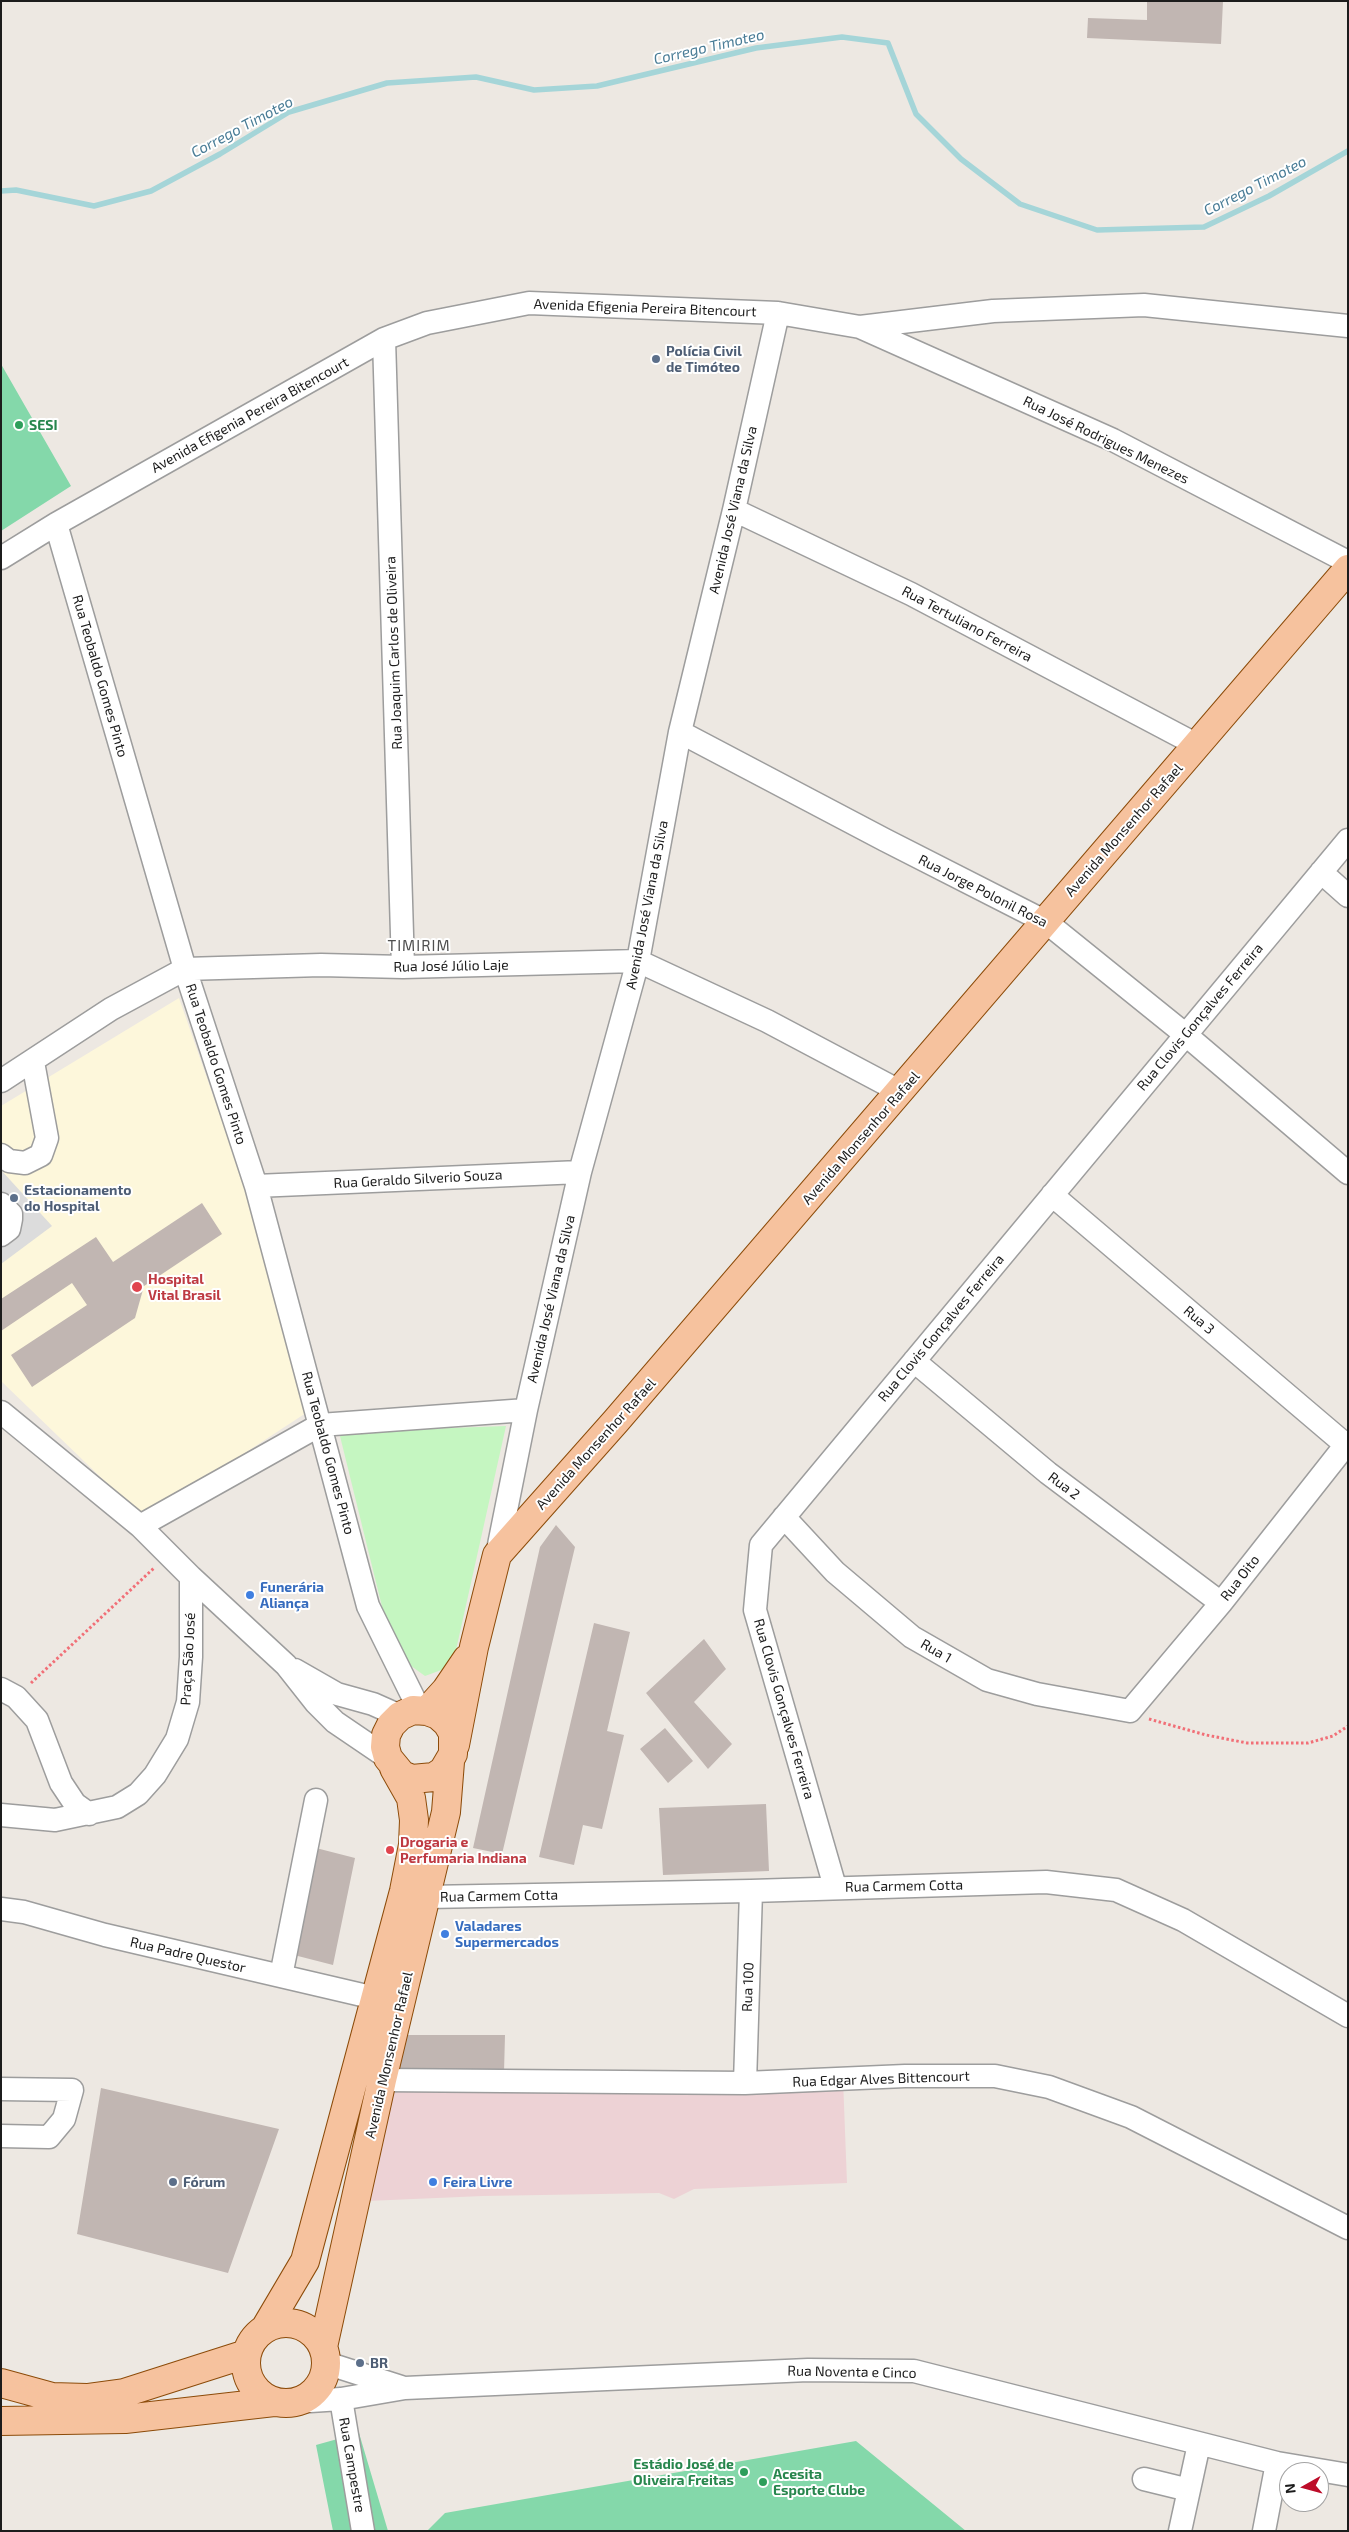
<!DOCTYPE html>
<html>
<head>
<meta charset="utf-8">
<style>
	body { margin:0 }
	#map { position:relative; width:1349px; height:2532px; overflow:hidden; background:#ede8e2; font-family:"Exo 2",sans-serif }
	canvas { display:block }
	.frame { position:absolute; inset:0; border:2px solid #1c1c1c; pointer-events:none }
	.north { position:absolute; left:1279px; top:2462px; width:50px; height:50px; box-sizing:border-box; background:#fff; border:1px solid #a4a4a4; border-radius:50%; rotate:263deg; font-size:14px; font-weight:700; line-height:20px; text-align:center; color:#1c1c1c }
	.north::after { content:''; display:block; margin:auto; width:18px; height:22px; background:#bd0c29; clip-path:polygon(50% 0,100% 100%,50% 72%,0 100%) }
</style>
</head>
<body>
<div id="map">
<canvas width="1349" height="2532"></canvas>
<div class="frame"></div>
<div class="north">N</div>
</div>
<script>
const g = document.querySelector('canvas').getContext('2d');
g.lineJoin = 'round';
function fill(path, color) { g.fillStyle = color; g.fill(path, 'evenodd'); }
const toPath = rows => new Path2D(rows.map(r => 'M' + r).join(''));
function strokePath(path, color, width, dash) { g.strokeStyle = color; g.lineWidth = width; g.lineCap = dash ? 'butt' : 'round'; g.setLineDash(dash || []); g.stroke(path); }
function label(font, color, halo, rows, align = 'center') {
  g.font = font + ' "Exo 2",sans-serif'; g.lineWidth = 4; g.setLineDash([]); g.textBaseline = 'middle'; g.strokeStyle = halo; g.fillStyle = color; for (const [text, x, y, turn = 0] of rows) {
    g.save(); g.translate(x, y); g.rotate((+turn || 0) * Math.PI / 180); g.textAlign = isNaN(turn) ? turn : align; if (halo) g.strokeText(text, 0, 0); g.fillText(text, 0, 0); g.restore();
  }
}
fill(toPath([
	[843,2079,847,2183,694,2189,674,2199,659,2193,483,2196,367,2201,382,2080]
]), '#edd2d5');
fill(toPath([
	[179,998,247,1193,309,1411,144,1519,1,1381,1,1106]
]), '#fdf7db');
fill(toPath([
	[506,1426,456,1650,444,1669,425,1676,407,1663,388,1631,339,1432]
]), '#c5f6c1');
fill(toPath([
	[1,364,71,486,1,531],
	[359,2433,388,2531,333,2531,316,2445],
	[856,2441,966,2531,427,2531,445,2513]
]), '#84d8aa');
fill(toPath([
	[1,1170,52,1226,1,1264]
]), '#dcdcdc');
strokePath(toPath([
	[1,191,16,190,94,206,151,191,220,154,289,112,387,83,476,77,534,90,597,86,756,48,842,37,888,43,916,114,961,159,1020,204,1097,230,1204,227,1269,196,1348,151]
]), '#a5d5d8', 5.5);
fill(toPath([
	[1147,1,1223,1,1221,44,1087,38,1088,18,1147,20],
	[202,1203,222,1234,144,1286,135,1318,32,1387,11,1355,87,1305,72,1283,1,1331,1,1299,96,1237,113,1262],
	[556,1525,575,1547,502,1854,473,1848,540,1547],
	[594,1623,630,1632,607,1731,624,1735,602,1829,583,1825,574,1865,539,1857],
	[704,1639,726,1669,694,1702,732,1744,708,1769,646,1693],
	[665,1728,693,1761,668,1783,640,1749],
	[766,1804,769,1871,663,1875,659,1808],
	[316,1848,355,1858,333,1965,294,1955],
	[401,2035,505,2035,504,2072,398,2069],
	[101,2088,279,2129,228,2273,77,2234]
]), '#c1b6b2');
const minor = toPath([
	[860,327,1113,440,1348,562],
	[384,339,403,967],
	[734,510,911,594,1197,745],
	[56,524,185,969,256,1186,368,1606,420,1711],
	[1,558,56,524,384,339,427,323,529,303,778,313,860,327,993,311,1144,305,1348,326],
	[680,732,885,840,1046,922,1186,1035,1348,1173],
	[1321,872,1348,896],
	[1,1081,111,1009,185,969,321,965,403,967,638,961,767,1021,901,1092],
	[1,1155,9,1161,25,1163,41,1155,47,1138,33,1062],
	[256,1186,580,1172],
	[1052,1195,1346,1445],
	[1,1204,11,1214,11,1219,9,1229,1,1235],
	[914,1361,1048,1473,1221,1603],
	[1,1412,140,1526,191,1577,286,1665,316,1703,335,1722,388,1758],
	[784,1517,835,1572,912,1637,987,1680,1037,1694,1130,1711,1221,1603,1348,1442],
	[140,1526,320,1425,526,1410],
	[497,1555,526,1410,580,1172,638,961,680,732,734,510,778,313],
	[295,1670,337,1694,373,1704,400,1716],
	[1,1689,16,1697,37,1720,61,1783,75,1804,89,1814],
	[1,1815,55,1820,117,1807,138,1794,155,1775,177,1739,188,1702,191,1657,191,1577],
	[835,1887,755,1610,761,1545,1348,840],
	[427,1897,751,1891,1046,1882,1116,1890,1183,1920,1348,2016],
	[1,1909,24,1912,105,1935,375,1998],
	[281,1976,316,1800],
	[382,2080,745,2083,905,2076,995,2076,1049,2087,1131,2117,1348,2228],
	[745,2083,751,1891],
	[1,2089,72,2090,64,2119,49,2137,1,2136],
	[326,2363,401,2387],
	[341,2399,363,2531],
	[295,2402,341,2399,405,2388,808,2370,914,2371,1277,2463,1348,2475],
	[1144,2479,1189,2490],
	[1180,2531,1199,2444],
	[1264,2531,1277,2463]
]);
const major = toPath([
	[427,1711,438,1715,447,1723,453,1733,453,1754,443,1771,434,1777,412,1779,402,1775,388,1758,385,1747,386,1735,391,1725,400,1716,413,1710,427,1711,446,1690,467,1659],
	[455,1745,474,1647,497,1555,616,1421,1348,569],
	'246 2363a40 40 0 1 1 80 0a40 40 0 1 1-80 0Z',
	[266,2327,305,2261,404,1891,413,1845,414,1820,411,1798,394,1768],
	[323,2347,382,2080,446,1812,450,1762],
	[1,2383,52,2397,87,2398,124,2393,246,2354],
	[1,2421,125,2419,274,2402]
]);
strokePath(minor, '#9d9d9d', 25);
strokePath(major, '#8c4b09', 30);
strokePath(toPath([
	[31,1683,154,1568],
	[1149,1719,1206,1735,1247,1743,1308,1743,1333,1736,1348,1726]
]), '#f16f77', 3, [2.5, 2.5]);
strokePath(minor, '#fff', 22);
strokePath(major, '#f6c29e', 28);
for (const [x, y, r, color] of [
	[656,359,5,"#5c6f8a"],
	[19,425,5,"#2e9e5b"],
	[14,1198,5,"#5c6f8a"],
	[137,1287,6,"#e0444e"],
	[250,1595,5,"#3f7fe0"],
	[390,1850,5,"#e0444e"],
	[445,1934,5,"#3f7fe0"],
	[173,2182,5,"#5c6f8a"],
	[433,2182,5,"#3f7fe0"],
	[360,2363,5,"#5c6f8a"],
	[744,2472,5,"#2e9e5b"],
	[763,2482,5,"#2e9e5b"]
]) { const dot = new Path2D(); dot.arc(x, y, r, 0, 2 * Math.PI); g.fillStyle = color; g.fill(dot); strokePath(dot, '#fff', 2); }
label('14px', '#1c1c1c', '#fff', [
	["Avenida Efigenia Pereira Bitencourt",645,308,2],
	["Avenida Efigenia Pereira Bitencourt",250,415,-29],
	["Rua José Rodrigues Menezes",1106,440,26],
	["Avenida José Viana da Silva",733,510,-77],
	["Rua Tertuliano Ferreira",967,624,28],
	["Rua Joaquim Carlos de Oliveira",394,653,-92],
	["Rua Teobaldo Gomes Pinto",100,676,74],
	["Avenida Monsenhor Rafael",1124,830,-49],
	["Rua Jorge Polonil Rosa",983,891,27],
	["Avenida José Viana da Silva",647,905,-79],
	["Rua José Júlio Laje",451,966,-1],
	["Rua Clovis Gonçalves Ferreira",1200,1017,-50],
	["Rua Teobaldo Gomes Pinto",216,1064,72],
	["Avenida Monsenhor Rafael",861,1138,-49],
	["Rua Geraldo Silverio Souza",418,1179,-3],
	["Avenida José Viana da Silva",551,1299,-77],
	["Rua 3",1199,1320,40],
	["Rua Clovis Gonçalves Ferreira",941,1328,-50],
	["Avenida Monsenhor Rafael",596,1444,-48],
	["Rua Teobaldo Gomes Pinto",328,1453,75],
	["Rua 2",1064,1486,37],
	["Rua Oito",1240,1578,-52],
	["Rua 1",936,1651,30],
	["Praça São José",188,1659,-87],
	["Rua Clovis Gonçalves Ferreira",784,1709,74],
	["Rua Carmem Cotta",904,1886,-1],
	["Rua Carmem Cotta",499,1896,-1],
	["Rua Padre Questor",188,1955,13],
	["Rua 100",748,1987,-88],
	["Avenida Monsenhor Rafael",389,2055,-77],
	["Rua Edgar Alves Bittencourt",881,2079,-2],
	["Rua Noventa e Cinco",852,2372,1],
	["Rua Campestre",352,2465,80]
]);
label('bold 14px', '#4e5e75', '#fff', [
	["Polícia Civil",666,351],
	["de Timóteo",666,367],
	["Estacionamento",24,1190],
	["do Hospital",24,1206],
	["Fórum",183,2182],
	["BR",370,2363]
], 'left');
label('bold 14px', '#27864d', '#fff', [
	["SESI",29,425],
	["Estádio José de",734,2464,"right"],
	["Oliveira Freitas",734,2480,"right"],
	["Acesita",773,2474],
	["Esporte Clube",773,2490]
], 'left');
label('bold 14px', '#be3a42', '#fff', [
	["Hospital",148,1279],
	["Vital Brasil",148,1295],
	["Drogaria e",400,1842],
	["Perfumaria Indiana",400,1858]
], 'left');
label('bold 14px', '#366cbe', '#fff', [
	["Funerária",260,1587],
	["Aliança",260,1603],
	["Valadares",455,1926],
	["Supermercados",455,1942],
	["Feira Livre",443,2182]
], 'left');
label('italic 15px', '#497c96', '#fff', [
	["Corrego Timoteo",709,47,-13],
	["Corrego Timoteo",242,127,-28],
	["Corrego Timoteo",1255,186,-27]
]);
g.letterSpacing = '1px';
label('15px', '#4f4f4f', '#fff', [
	["TIMIRIM",419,946]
]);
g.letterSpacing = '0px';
</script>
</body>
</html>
